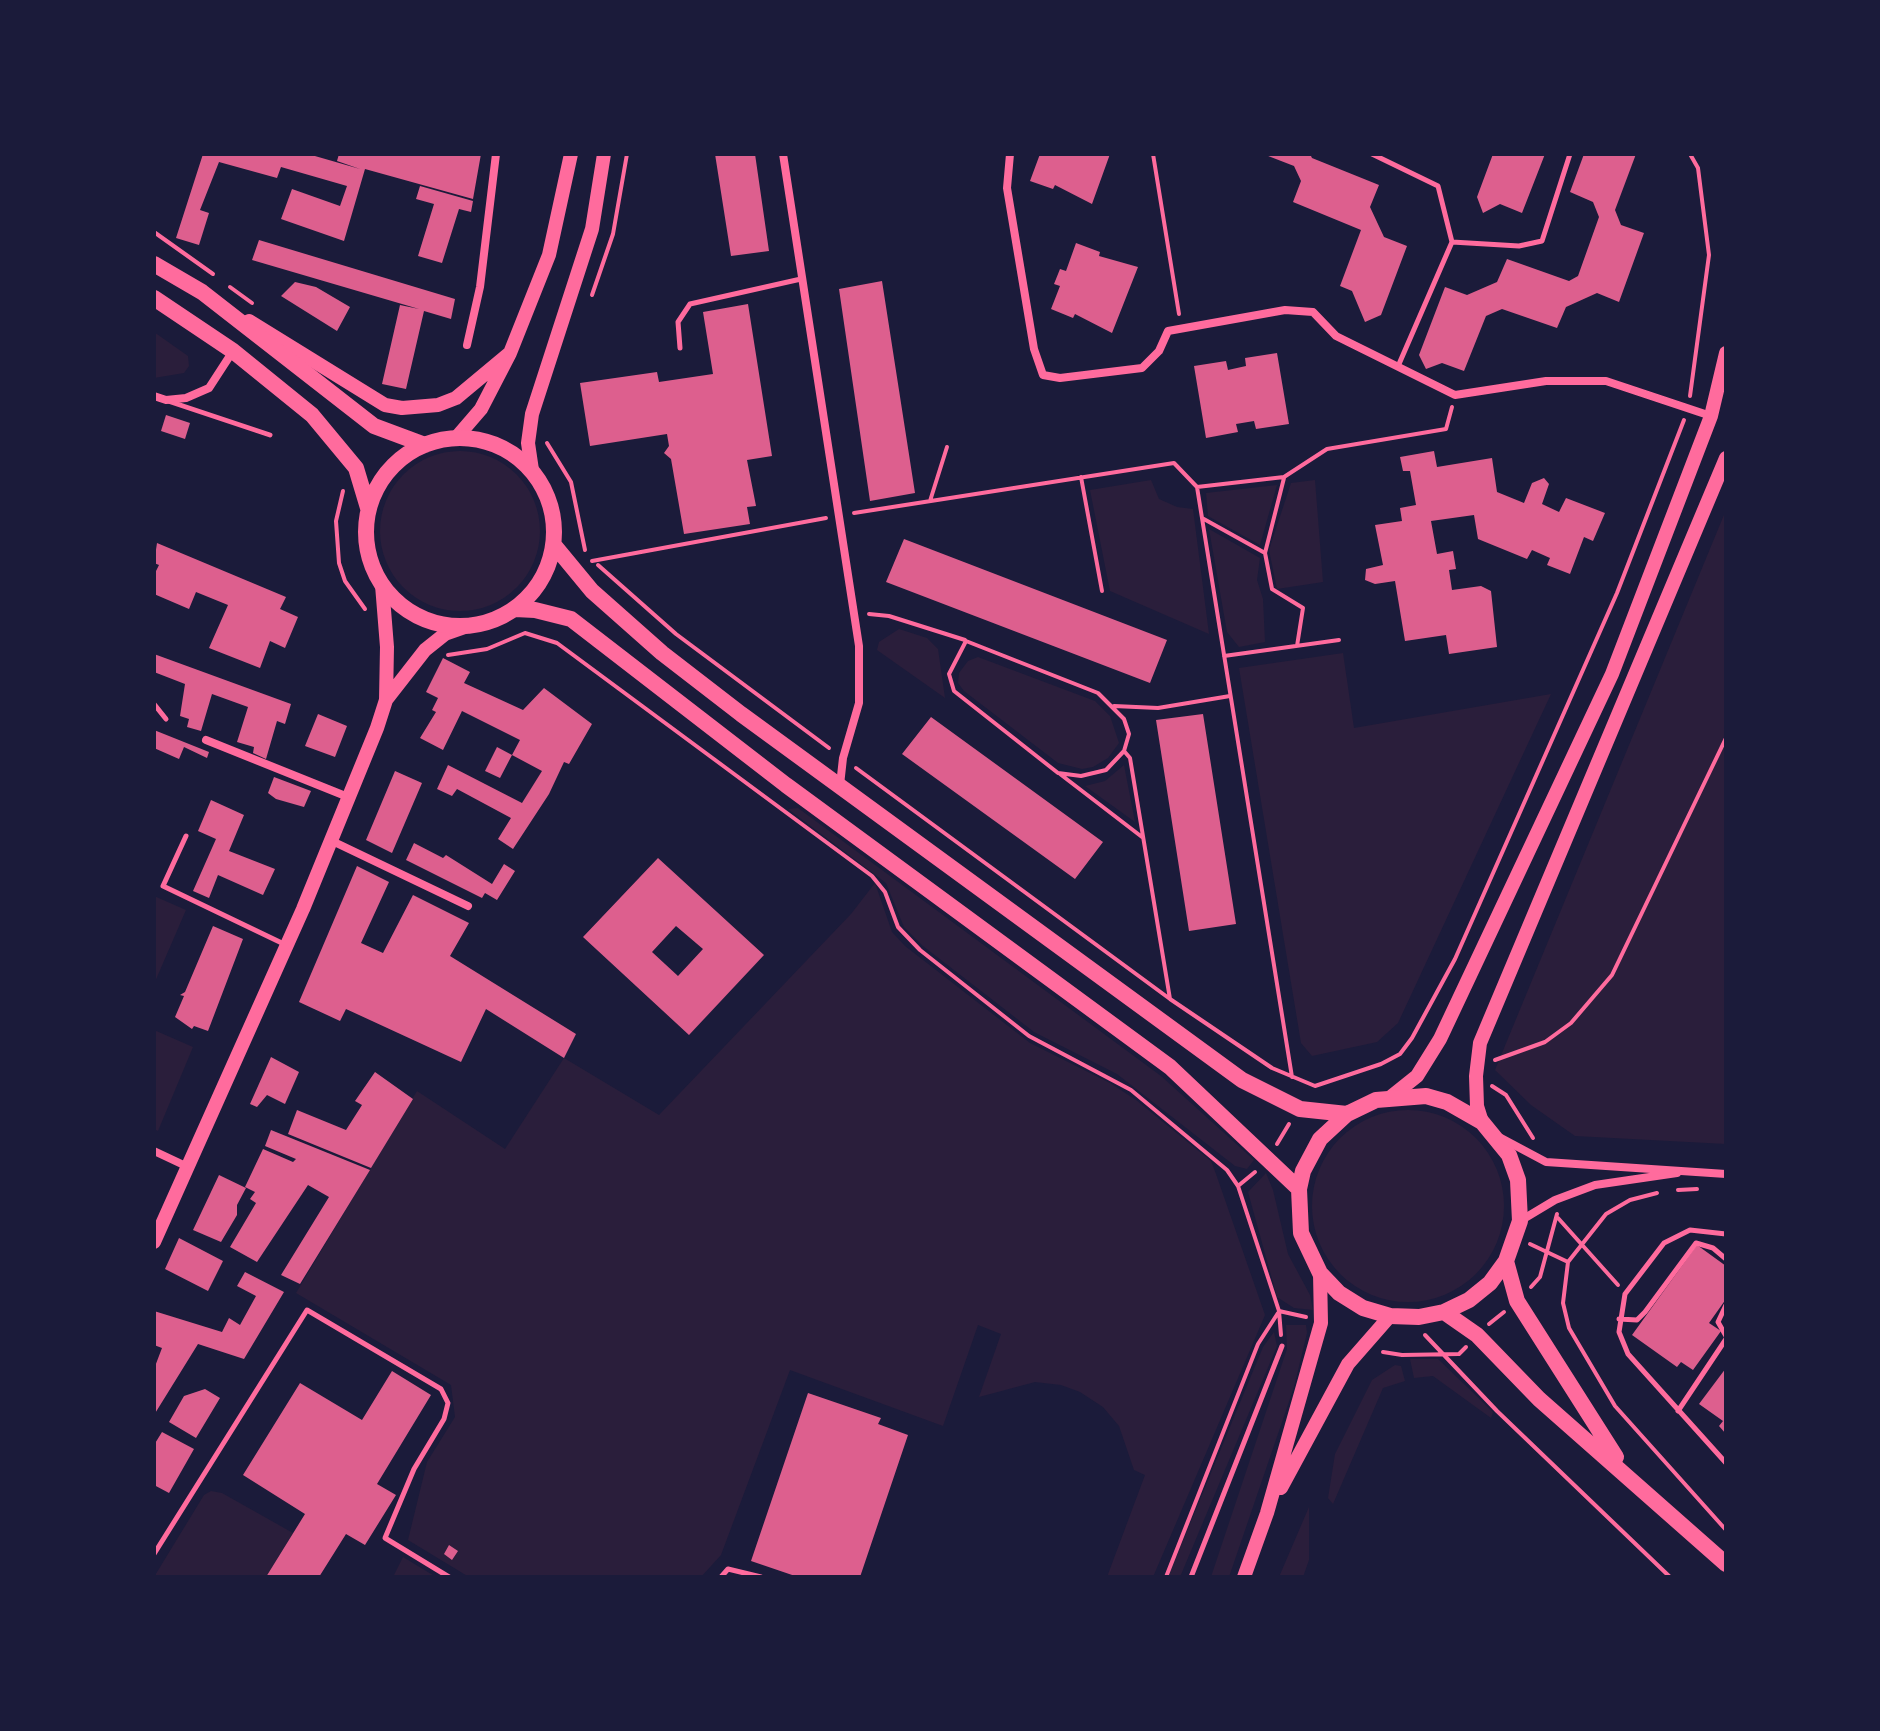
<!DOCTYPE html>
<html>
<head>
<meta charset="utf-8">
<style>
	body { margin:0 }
	#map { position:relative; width:1880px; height:1731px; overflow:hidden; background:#1b1b3a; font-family:Raleway,sans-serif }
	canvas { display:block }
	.frame { position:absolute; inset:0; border:156px solid #1b1b3a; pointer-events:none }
</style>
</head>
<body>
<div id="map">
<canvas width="1880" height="1731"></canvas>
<div class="frame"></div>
</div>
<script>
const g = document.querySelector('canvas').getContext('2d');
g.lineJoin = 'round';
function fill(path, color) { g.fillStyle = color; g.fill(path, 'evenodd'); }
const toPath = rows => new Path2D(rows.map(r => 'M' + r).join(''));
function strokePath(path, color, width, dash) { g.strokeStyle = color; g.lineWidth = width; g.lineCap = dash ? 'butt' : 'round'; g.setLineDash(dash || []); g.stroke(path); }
fill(toPath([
	[154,332,188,356,189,366,184,373,154,378],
	'380 531a80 80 0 1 1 160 0a80 80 0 1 1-160 0Z',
	[1151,480,1159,499,1177,507,1193,509,1209,634,1110,591,1090,490],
	[1315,480,1323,582,1277,589,1269,550,1291,483],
	[1277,485,1260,545,1208,516,1206,493],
	[1726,510,1726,1144,1575,1136,1531,1105,1495,1070],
	[1209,529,1260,558,1257,580,1263,599,1265,642,1239,647,1227,632],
	[899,629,927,638,938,649,945,698,877,650,879,642],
	[1343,653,1354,728,1551,694,1398,1023,1377,1042,1312,1056,1301,1043,1239,668],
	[978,657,1095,701,1110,716,1119,743,1108,758,1093,767,1082,769,1058,763,964,691,958,683,959,673,968,661],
	[1124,765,1135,822,1085,786,1105,781],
	[798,808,1161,1076,1254,1160,1247,1169,1235,1166,1117,1074,1034,1032,923,946,904,927,886,883,788,809],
	[875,883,892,932,905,946,1030,1043,1110,1083,1136,1100,1211,1161,1216,1174,1265,1315,1153,1577,1107,1577,1145,1475,1134,1470,1119,1426,1103,1407,1080,1392,1061,1385,1035,1382,979,1397,1001,1334,978,1325,943,1426,790,1370,721,1555,701,1577,469,1577,408,1540,427,1462,455,1417,451,1385,296,1293,417,1091,505,1149,564,1058,659,1115,851,914],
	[154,896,186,910,154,984],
	[154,1030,193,1047,158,1131,154,1129],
	'1312 1206a96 96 0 1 1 192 0a96 96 0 1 1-192 0Z',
	[1266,1173,1273,1190,1288,1254,1310,1295,1313,1310,1294,1308,1277,1297,1248,1192],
	[1286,1325,1306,1325,1307,1333,1294,1387,1229,1577,1211,1577,1287,1349],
	[1274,1332,1277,1346,1180,1577,1168,1577,1263,1347],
	[1410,1359,1438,1359,1493,1412,1491,1418,1433,1376,1414,1378],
	[1395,1365,1401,1366,1405,1381,1383,1388,1333,1504,1328,1498,1335,1454,1372,1380],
	[211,1491,222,1493,293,1533,266,1577,154,1577,204,1495],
	[1309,1507,1309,1560,1303,1577,1279,1577],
	[403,1557,436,1577,393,1577]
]), '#2a1e3b');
fill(toPath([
	[203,154,308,154,360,169,337,161,339,154,481,154,473,199,365,169,344,241,281,219,292,189,340,206,347,186,281,167,277,178,219,162,200,210,209,213,199,245,176,238],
	[715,154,755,154,769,251,731,256],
	[1040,154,1110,154,1092,204,1055,185,1053,189,1030,181],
	[1263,154,1310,154,1312,158,1379,185,1370,207,1384,237,1407,246,1381,315,1365,322,1352,291,1340,286,1361,230,1293,202,1301,181,1294,166],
	[1493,154,1545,154,1522,213,1500,204,1483,213,1477,197],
	[1584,154,1636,154,1615,210,1621,225,1644,233,1619,302,1597,293,1566,307,1557,328,1502,309,1486,316,1464,371,1442,363,1426,369,1419,355,1445,287,1467,295,1497,282,1507,259,1569,281,1578,276,1599,217,1593,202,1570,192],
	[420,186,473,201,471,212,459,209,442,263,418,256,434,204,416,199],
	[259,240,455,299,451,319,424,311,406,389,382,384,400,305,419,309,252,260],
	[1076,243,1100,252,1099,256,1138,267,1112,333,1075,314,1073,318,1051,309,1060,286,1054,284,1060,269,1066,271],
	[882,281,915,493,870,501,839,289],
	[295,282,316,287,350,307,337,331,281,296],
	[748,304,772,456,747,460,756,506,747,507,750,524,684,534,671,459,664,453,669,446,667,434,590,446,580,383,657,372,659,382,713,374,703,312],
	[1277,353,1289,424,1256,429,1254,421,1236,424,1238,432,1206,438,1194,366,1226,361,1228,370,1246,366,1245,358],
	[166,415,190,423,185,439,161,431],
	[1434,451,1437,467,1492,458,1497,492,1524,503,1532,483,1544,478,1549,484,1542,504,1559,512,1566,498,1605,513,1593,541,1584,537,1570,574,1547,565,1550,558,1532,550,1527,559,1478,539,1474,515,1431,521,1437,554,1453,551,1456,569,1449,570,1452,590,1481,586,1491,591,1497,647,1449,654,1446,635,1405,641,1395,581,1375,584,1365,580,1366,569,1383,565,1375,525,1402,521,1400,508,1416,505,1410,471,1403,471,1400,457],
	[904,539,1167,640,1150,683,886,582],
	[157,543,286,597,280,609,298,617,285,648,270,641,260,668,209,648,228,605,196,592,189,609,154,594,154,575,159,565,154,563],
	[154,654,291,704,285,724,277,721,266,759,253,753,254,747,237,742,248,707,212,694,201,731,187,727,189,719,180,716,185,684,154,672],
	[443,658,470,672,464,683,523,710,544,688,592,724,569,764,564,762,549,794,513,849,498,839,511,818,457,789,452,796,437,789,448,765,522,803,542,771,512,755,520,740,462,711,443,750,420,738,436,712,432,710,438,698,426,692],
	[318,714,347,726,335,757,305,746],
	[1203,714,1236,924,1189,931,1156,720],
	[931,717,1103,842,1075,879,902,754],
	[154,730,209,752,207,758,184,747,179,759,154,748],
	[497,747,512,755,500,778,485,771],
	[395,771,422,783,392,853,366,840],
	[274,777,311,791,304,807,276,799,268,793],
	[211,800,244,815,229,851,275,869,263,895,218,875,209,898,193,891,216,839,198,831],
	[414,843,443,858,446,855,492,884,504,864,515,871,497,900,485,893,482,898,406,860],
	[658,858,764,955,689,1035,583,937],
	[676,926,703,949,678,976,652,952],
	[357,866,389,882,361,943,383,953,413,895,469,923,450,956,576,1034,564,1058,486,1009,461,1062,346,1009,340,1021,299,1002],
	[213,926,243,939,208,1031,194,1026,192,1029,175,1017,184,996,180,995,185,992],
	[271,1057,299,1072,285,1104,267,1095,257,1107,250,1104],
	[375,1072,413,1099,371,1168,288,1134,297,1110,346,1130,362,1105,355,1101],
	[271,1130,370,1170,300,1284,281,1275,329,1197,308,1185,257,1262,230,1247,256,1203,250,1199,255,1192,245,1187,263,1149,293,1162,296,1159,265,1146],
	[219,1175,246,1188,237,1205,237,1215,221,1242,193,1230],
	[179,1238,223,1261,208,1291,165,1269],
	[1697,1245,1726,1266,1726,1299,1709,1323,1721,1331,1693,1370,1681,1362,1677,1367,1632,1335],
	[245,1272,284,1292,244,1359,198,1344,154,1415,154,1369,162,1348,154,1345,154,1311,222,1332,229,1318,240,1325,256,1296,237,1286],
	[1726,1368,1726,1434,1719,1426,1723,1421,1699,1404],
	[392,1371,431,1395,377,1484,396,1495,365,1545,346,1534,319,1577,266,1577,305,1514,243,1475,300,1383,362,1420],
	[205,1389,220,1398,196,1438,169,1422,184,1396],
	[808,1393,881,1418,878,1424,908,1435,860,1577,798,1577,751,1561],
	[162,1432,194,1449,169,1493,154,1485,154,1445],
	[449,1545,458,1551,452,1560,444,1554]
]), '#dd5f8e');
strokePath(toPath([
	[1153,154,1179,314],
	[154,232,213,274],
	[230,287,252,303],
	[592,295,613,234,627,154],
	[1690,396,1709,255,1698,168,1690,154],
	[547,443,571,482,585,550],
	[1081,477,1102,591],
	[1197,487,1292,1077],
	[343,491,336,521,339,563,345,581,365,609],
	[930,501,947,447],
	[854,513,1174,463,1197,487,1284,477,1327,449,1446,429,1452,407],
	[1202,518,1265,553,1272,589,1303,608,1297,646],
	[1265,553,1284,478],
	[592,561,826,518],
	[598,565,676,634,829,748],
	[869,614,889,616,965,640],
	[966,641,1098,693,1124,719,1129,734,1124,751,1106,770,1081,776,1058,773,954,691,949,674,966,641],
	[448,655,487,649,525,633,557,643,872,876,885,892,898,927,920,950,1029,1036,1131,1090,1227,1170,1238,1186,1279,1311,1281,1335],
	[1224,656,1339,640],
	[1114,706,1158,708,1230,696],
	[1124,751,1130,758,1170,999],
	[856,768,1170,999,1272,1068,1315,1086,1381,1064,1400,1054,1412,1038,1455,959,1617,593,1684,420],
	[1060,774,1142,837],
	[1495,1060,1545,1042,1571,1023,1612,975,1726,738],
	[1492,1086,1506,1095,1533,1138],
	[1277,1144,1289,1124],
	[1238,1186,1255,1172],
	[1678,1190,1697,1189],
	[1558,1218,1618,1285],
	[1530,1244,1568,1262,1563,1303,1569,1328,1615,1406,1726,1530],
	[1568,1262,1606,1214,1630,1200,1657,1193],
	[1531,1287,1540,1277,1557,1214],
	[1279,1311,1306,1317],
	[1489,1324,1504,1312],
	[1425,1335,1497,1411,1670,1577],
	[1383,1352,1402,1355,1459,1354,1466,1347],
	[1166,1577,1258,1344,1278,1313]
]), '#ff6b9d', 4);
strokePath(toPath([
	[1372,154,1438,186,1452,242,1519,246,1542,241,1570,154],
	[680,348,678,322,690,304,801,279],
	[1399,364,1452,242],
	[168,401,270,435],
	[154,704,166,719],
	[186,836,163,886,286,945],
	[1726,1234,1690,1230,1664,1243,1625,1294,1619,1332,1628,1354,1726,1463],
	[1726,1305,1718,1322,1726,1336],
	[1619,1319,1637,1320,1645,1312,1696,1243,1713,1248,1726,1259],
	[1678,1411,1726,1339],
	[154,1554,307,1310,441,1389,448,1403,444,1419,414,1469,385,1538,449,1577],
	[721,1577,728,1569,761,1577],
	[1191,1577,1282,1346]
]), '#ff6b9d', 5);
strokePath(toPath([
	[783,154,859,646,859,703,843,758,840,785],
	[1010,154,1007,188,1034,349,1043,375,1060,378,1142,368,1159,351,1168,331,1285,310,1313,312,1336,336,1455,395,1546,381,1606,381,1711,416],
	[467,345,480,287,496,154],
	[154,396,166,400,186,398,209,388,233,351],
	[206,740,348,797],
	[330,840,468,906],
	[1501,1138,1546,1162,1726,1174],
	[154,1151,188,1167],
	[1520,1221,1555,1200,1595,1185,1677,1173]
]), '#ff6b9d', 8);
strokePath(toPath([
	[249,321,385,405,402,408,438,405,456,398,510,353],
	[456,438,481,409,510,353,549,255,571,154],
	[532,470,528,443,532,414,592,229,604,154],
	[386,700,425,650,445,634,465,627],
	[1392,1096,1417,1076,1440,1039,1612,674,1711,416,1726,353],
	[1482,1122,1477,1106,1476,1076,1480,1043,1726,458],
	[154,1242,303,909,377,728,386,700,387,647,382,585],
	[1281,1488,1348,1364,1390,1316],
	[1244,1577,1267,1513,1321,1323,1320,1273]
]), '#ff6b9d', 14);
strokePath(toPath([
	[154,264,202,292,374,426,425,445],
	[154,298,233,351,312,415,356,468,368,508],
	'366 532a94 94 0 1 1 188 0a94 94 0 1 1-188 0Z',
	[554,545,592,591,662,653,741,714,1242,1080,1300,1109,1347,1114,1376,1100,1426,1096,1447,1102,1482,1122,1509,1155,1518,1180,1520,1221,1506,1261,1490,1283,1469,1300,1444,1312,1419,1317,1390,1316,1363,1308,1339,1293,1320,1273,1301,1233,1299,1189,1303,1171,1320,1139,1347,1114],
	[515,609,535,610,571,619,786,785,1170,1067,1299,1189],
	[1506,1261,1517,1301,1616,1457],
	[1444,1312,1477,1335,1539,1399,1726,1564]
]), '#ff6b9d', 16);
</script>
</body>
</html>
